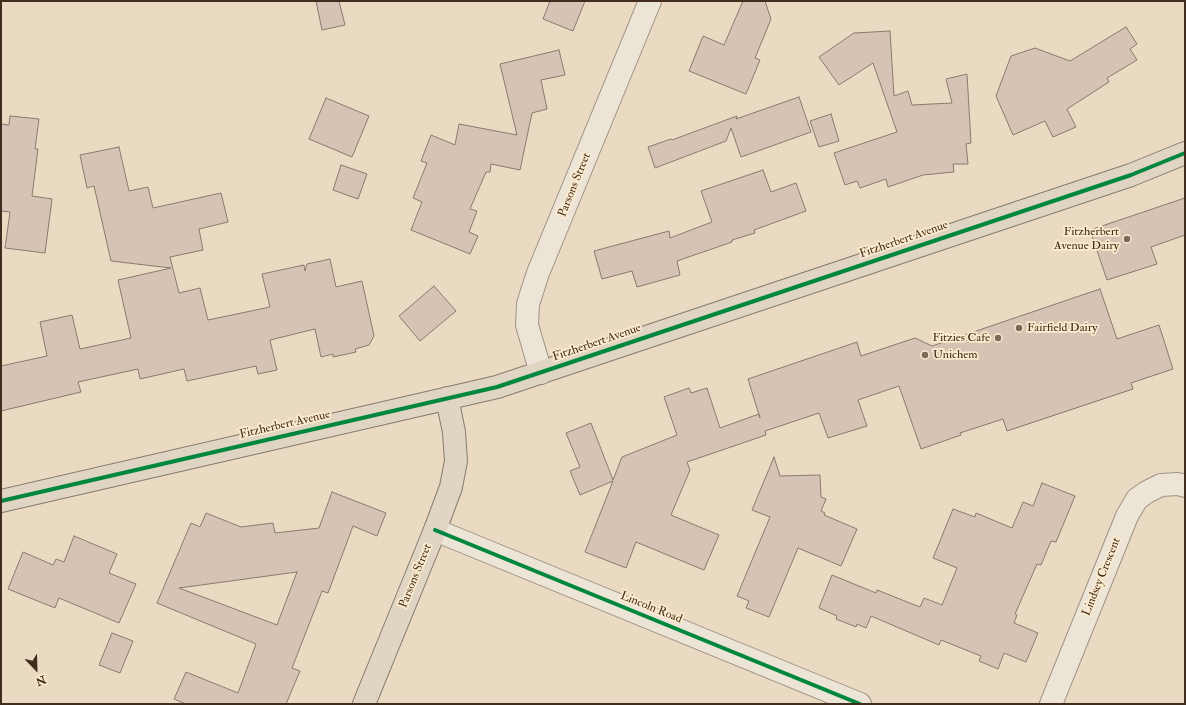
<!DOCTYPE html>
<html>
<head>
<meta charset="utf-8">
<style>
	body { margin:0 }
	#map { position:relative; width:1186px; height:705px; overflow:hidden; background:#eadac2; font-family:"IM FELL Double Pica",serif }
	canvas { display:block }
	.frame { position:absolute; inset:0; border:2px solid #412c1d; pointer-events:none }
	.north { position:absolute; left:16px; top:649px; width:40px; height:40px; -webkit-text-stroke:3px #fceacd; paint-order:stroke; rotate:157deg; font-size:11px; font-weight:700; line-height:16px; text-align:center; color:#412c1d }
	.north::after { content:''; display:block; margin:auto; width:14px; height:18px; background:#412c1d; clip-path:polygon(50% 0,100% 100%,50% 72%,0 100%) }
</style>
</head>
<body>
<div id="map">
<canvas width="1186" height="705"></canvas>
<div class="frame"></div>
<div class="north">N</div>
</div>
<script>
const g = document.querySelector('canvas').getContext('2d');
g.lineJoin = 'round';
function fill(path, color) { g.fillStyle = color; g.fill(path, 'evenodd'); }
const toPath = rows => new Path2D(rows.map(r => 'M' + r).join(''));
function strokePath(path, color, width, dash) { g.strokeStyle = color; g.lineWidth = width; g.lineCap = dash ? 'butt' : 'round'; g.setLineDash(dash || []); g.stroke(path); }
function label(font, color, halo, rows, align = 'center') {
  g.font = font + ' "IM FELL Double Pica",serif'; g.lineWidth = 3.5; g.setLineDash([]); g.textBaseline = 'middle'; g.strokeStyle = halo; g.fillStyle = color; for (const [text, x, y, turn = 0] of rows) {
    g.save(); g.translate(x, y); g.rotate((+turn || 0) * Math.PI / 180); g.textAlign = isNaN(turn) ? turn : align; if (halo) g.strokeText(text, 0, 0); g.fillText(text, 0, 0); g.restore();
  }
}
const building = toPath([
	[316,1,339,1,345,25,322,30,316,1],
	[550,1,585,1,573,31,543,19,550,1],
	[743,1,765,1,771,19,755,58,760,60,746,94,689,71,703,36,724,45,743,1],
	[1126,27,1137,44,1130,49,1137,60,1107,78,1109,82,1067,109,1076,127,1053,137,1045,121,1013,135,996,96,1011,56,1035,48,1070,61,1126,27],
	[890,31,894,96,908,91,912,105,952,103,946,79,967,74,971,143,966,144,968,164,953,164,954,172,923,175,888,187,886,179,860,188,857,181,845,185,834,153,897,132,873,63,839,85,819,57,854,33,890,31],
	[559,50,565,75,541,80,547,109,532,113,520,170,491,164,490,172,486,172,470,209,477,211,469,232,478,236,470,254,411,230,422,202,413,198,427,163,421,161,431,135,455,145,459,124,517,135,500,64,559,50],
	[799,97,811,132,741,157,731,128,726,141,655,168,648,147,671,139,672,140,737,116,736,119,799,97],
	[326,98,369,116,352,157,309,139,326,98],
	[831,114,839,141,819,147,810,121,831,114],
	[10,116,39,119,35,149,38,149,32,196,52,199,45,253,5,248,10,212,1,211,1,124,9,125,10,116],
	[119,147,129,191,148,187,153,208,221,193,228,222,199,229,203,250,170,257,179,293,200,288,208,320,270,307,262,274,304,265,305,271,307,264,330,259,336,287,362,281,374,336,369,345,355,349,356,352,333,357,333,354,321,357,315,329,270,340,277,370,258,374,256,366,187,381,184,369,140,379,138,369,78,382,81,392,1,411,1,366,47,356,40,322,72,315,80,349,131,338,118,280,171,268,111,261,94,186,87,188,80,155,119,147],
	[341,165,367,174,358,199,333,190,341,165],
	[763,170,771,192,796,183,806,211,754,230,755,233,732,240,732,242,677,261,680,275,637,287,632,271,602,279,594,251,669,231,670,238,712,222,701,191,763,170],
	[1185,198,1185,235,1151,247,1157,264,1107,280,1090,230,1185,198],
	[434,286,456,311,420,341,399,316,434,286],
	[1100,289,1117,339,1159,325,1173,369,1131,383,1133,389,1007,431,1003,419,960,433,961,435,921,449,899,386,858,400,867,426,828,438,819,413,765,431,766,435,687,462,690,470,671,515,719,535,704,570,636,542,626,568,585,552,613,481,580,495,570,471,580,467,566,433,591,423,613,480,622,457,677,435,664,397,689,388,691,393,707,388,720,428,759,414,760,418,748,379,857,342,861,356,915,338,932,346,1100,289],
	[774,457,780,476,820,475,821,497,826,499,821,511,825,513,824,515,857,529,841,566,798,548,769,617,746,608,749,601,737,596,770,517,752,510,774,457],
	[1042,483,1075,496,1056,542,1051,541,1041,565,1037,564,1015,614,1017,615,1014,623,1038,633,1026,662,1004,653,998,669,979,661,981,656,941,640,939,645,871,616,866,628,857,624,856,627,836,619,837,616,819,608,832,575,876,593,877,590,920,607,924,598,942,605,957,568,933,558,953,509,975,517,976,513,1012,528,1023,502,1033,506,1042,483],
	[332,492,386,513,377,536,353,526,328,593,322,591,292,668,300,671,286,704,186,704,174,699,186,672,238,693,256,644,157,603,191,523,200,527,206,513,241,527,273,523,275,533,319,528,332,492],
	[297,572,277,625,179,588,297,572],
	[74,536,117,554,109,573,136,584,119,623,59,598,55,608,8,589,23,552,53,565,56,559,64,562,74,536],
	[112,633,133,641,120,673,99,665,112,633]
]);
fill(building, '#d7c3b4');
strokePath(building, '#867b6e', 1);
const minor = toPath([
	[541,373,527,325,528,304,538,273,650,1],
	[435,530,860,704],
	[1051,704,1127,516,1137,499,1147,492,1161,485,1178,484,1185,486]
]);
const major = toPath([
	[1,501,497,387,1131,175,1185,153],
	[364,704,435,530,451,487,456,461,454,432,447,398]
]);
strokePath(minor, '#9e9284', 24);
strokePath(major, '#867b6e', 24);
strokePath(minor, '#ede4d8', 22);
strokePath(major, '#e0d4c3', 22);
strokePath(toPath([
	[1,501,497,387,1131,175,1185,153],
	[435,530,860,704]
]), '#00873e', 4);
for (const [x, y, r, color] of [
	[1127,239,4,"#7c6957"],
	[1019,328,4,"#7c6957"],
	[998,338,4,"#7c6957"],
	[925,355,4,"#7c6957"]
]) { const dot = new Path2D(); dot.arc(x, y, r, 0, 2 * Math.PI); g.fillStyle = color; g.fill(dot); strokePath(dot, '#fceacd', 1.5); }
label('12px', '#412c1d', '#fceacd', [
	["Parsons Street",575,185,-68],
	["Fitzherbert Avenue",904,240,-19],
	["Fitzherbert Avenue",597,343,-19],
	["Fitzherbert Avenue",285,425,-13],
	["Parsons Street",416,576,-68],
	["Lindsey Crescent",1102,577,-68],
	["Lincoln Road",651,608,22]
]);
label('12px', '#412c1d', '#fceacd', [
	["Fitzherbert",1119,232],
	["Avenue Dairy",1119,246],
	["Fairfield Dairy",1027,328,"left"],
	["Fitzies Cafe",990,338],
	["Unichem",933,355,"left"]
], 'right');
</script>
</body>
</html>
